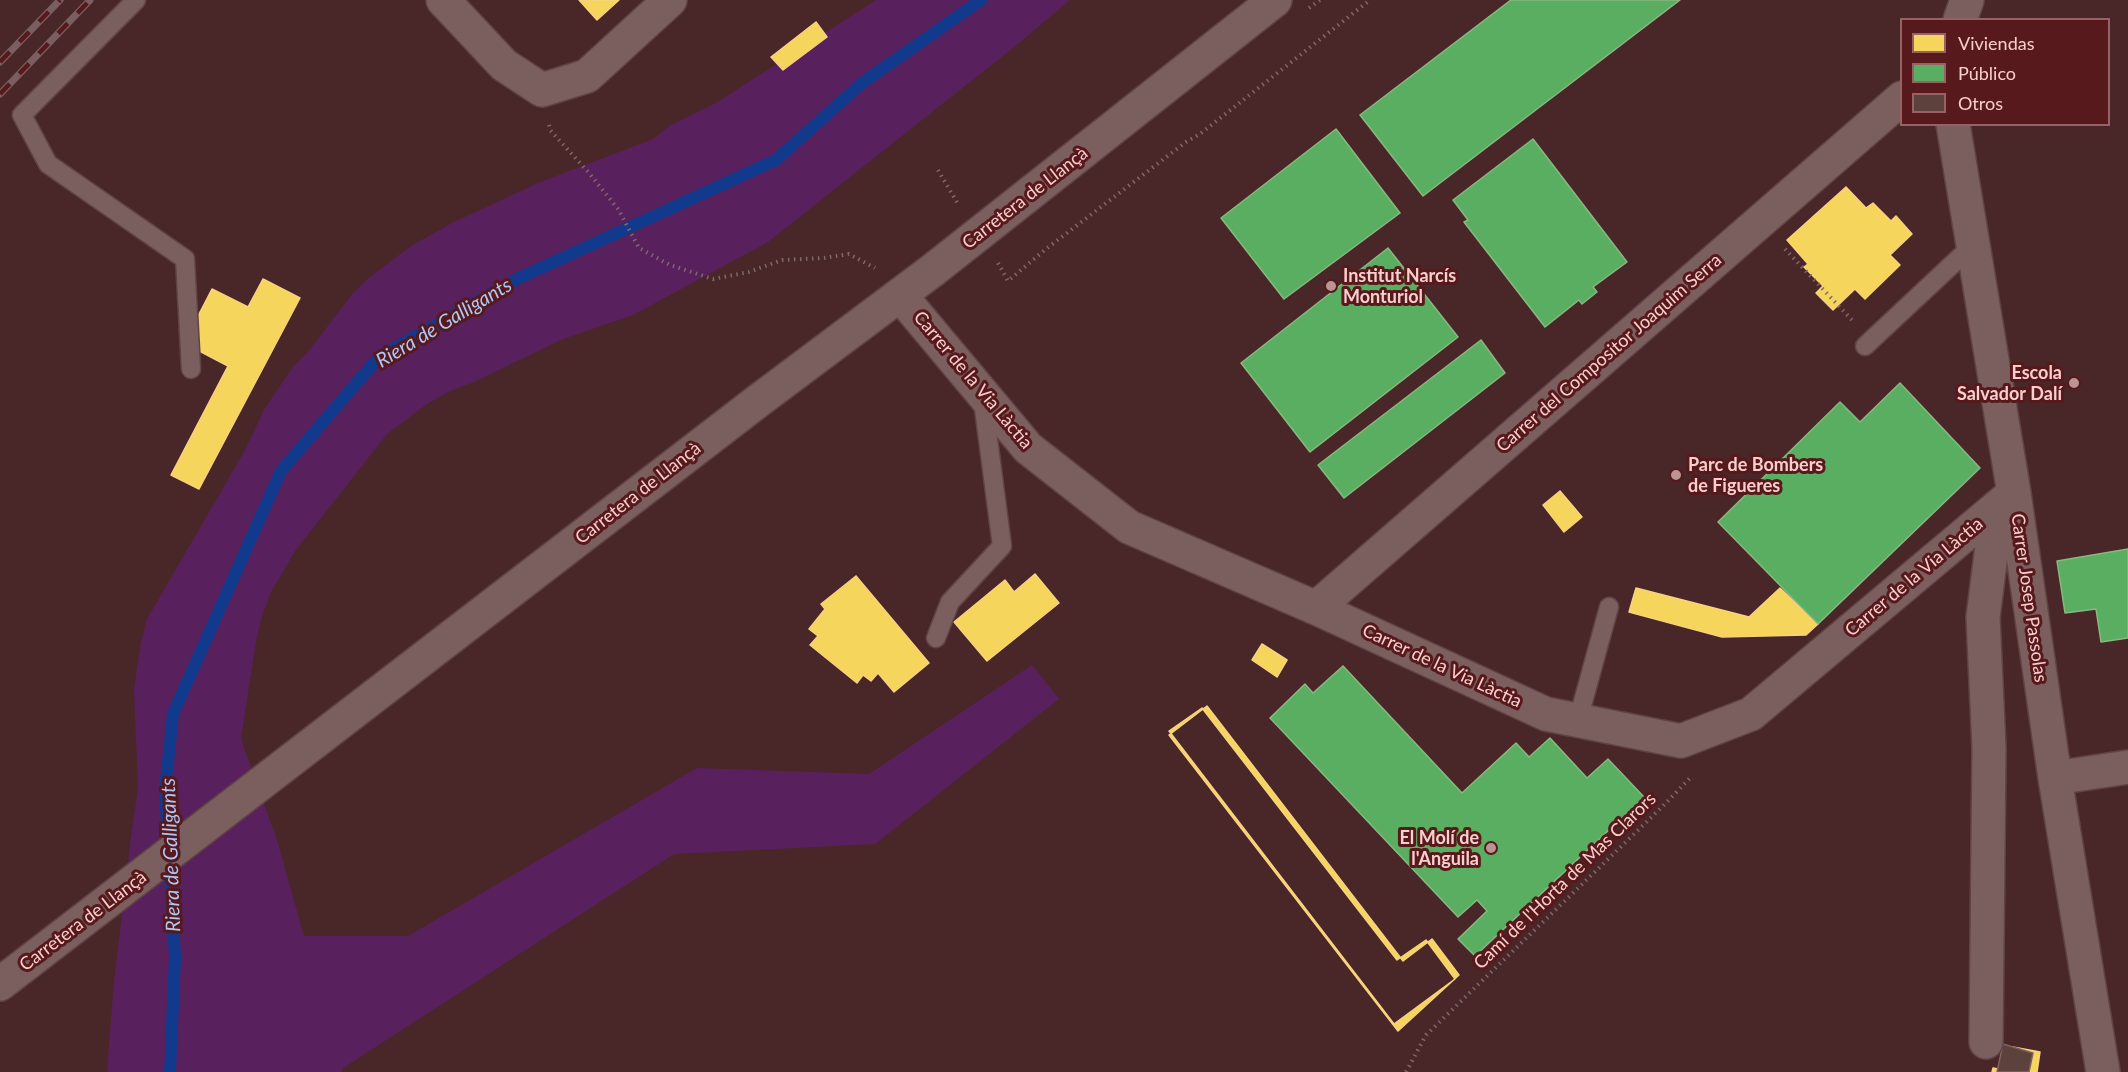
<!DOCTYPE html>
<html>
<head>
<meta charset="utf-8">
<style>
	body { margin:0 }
	#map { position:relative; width:2128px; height:1072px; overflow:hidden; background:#492729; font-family:Lato,sans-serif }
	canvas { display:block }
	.legend { position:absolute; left:1900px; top:18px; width:210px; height:108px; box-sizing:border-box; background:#57191c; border:2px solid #976263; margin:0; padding:8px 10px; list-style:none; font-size:18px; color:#f8cfcd }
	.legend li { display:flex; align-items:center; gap:12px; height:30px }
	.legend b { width:30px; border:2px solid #976263 }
</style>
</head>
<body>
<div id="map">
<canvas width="2128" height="1072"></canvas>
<ul class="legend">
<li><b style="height:16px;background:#f6d55c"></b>Viviendas</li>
<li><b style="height:16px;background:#5aae61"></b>Público</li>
<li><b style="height:16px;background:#5d413d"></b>Otros</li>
</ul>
</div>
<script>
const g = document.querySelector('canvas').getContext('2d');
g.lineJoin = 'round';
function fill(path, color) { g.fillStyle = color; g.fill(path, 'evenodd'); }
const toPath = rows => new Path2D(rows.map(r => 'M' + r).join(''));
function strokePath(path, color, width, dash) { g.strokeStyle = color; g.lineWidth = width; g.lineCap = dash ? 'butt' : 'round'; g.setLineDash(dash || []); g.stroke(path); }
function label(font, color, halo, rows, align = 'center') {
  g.font = font + ' Lato,sans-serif'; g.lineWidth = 6; g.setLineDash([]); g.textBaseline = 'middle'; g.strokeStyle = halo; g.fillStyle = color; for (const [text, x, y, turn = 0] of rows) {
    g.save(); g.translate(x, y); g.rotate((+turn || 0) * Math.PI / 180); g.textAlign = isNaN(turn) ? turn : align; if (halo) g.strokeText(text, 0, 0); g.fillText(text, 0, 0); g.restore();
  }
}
fill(toPath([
	[876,0,1070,0,1018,44,768,242,633,315,563,339,474,382,450,391,427,404,387,434,295,551,271,592,262,616,256,641,241,739,277,840,304,936,408,936,697,768,869,774,1032,665,1059,699,875,844,674,854,343,1068,342,1072,107,1072,114,982,131,837,138,788,134,689,141,642,147,619,244,452,265,408,293,367,311,348,353,293,370,277,411,246,452,223,538,183,653,139,671,125,716,103]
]), '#59205e');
const homes = toPath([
	[579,0,619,0,597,20,579,0],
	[816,22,827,37,783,70,771,57,816,22],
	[1846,187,1866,208,1873,203,1891,221,1896,216,1912,234,1890,255,1900,265,1865,299,1855,289,1833,310,1816,293,1823,286,1804,267,1808,264,1787,240,1846,187],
	[263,279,300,298,199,489,171,475,228,366,184,343,212,289,248,307,263,279],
	[1560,491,1582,517,1564,532,1543,505,1560,491],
	[1035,574,1059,603,987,661,954,622,1005,580,1014,592,1035,574],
	[856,576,929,663,894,692,878,673,871,681,863,675,857,683,810,645,818,636,809,629,825,609,821,604,856,576],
	[1636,588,1749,617,1780,588,1818,624,1806,635,1722,637,1629,612,1636,588],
	[1262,644,1287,660,1277,677,1252,660,1262,644],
	[1207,706,1403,961,1432,939,1459,975,1398,1031,1169,735,1207,706],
	[1202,708,1397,960,1426,940,1455,979,1394,1024,1169,731,1202,708],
	[2013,1047,2040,1052,2037,1072,1992,1072,1993,1068,2010,1071,2013,1047]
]);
fill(homes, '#f6d55c');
strokePath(homes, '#f7d37e', 1.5);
const public = toPath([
	[1511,0,1680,0,1423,196,1360,115,1511,0],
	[1336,129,1400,213,1284,299,1221,218,1336,129],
	[1533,139,1627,262,1593,287,1597,292,1582,304,1579,300,1545,327,1464,222,1468,220,1453,200,1533,139],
	[1388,248,1458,337,1310,452,1241,363,1388,248],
	[1481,340,1505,373,1344,498,1318,465,1481,340],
	[1900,383,1980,468,1818,624,1718,522,1840,402,1860,422,1900,383],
	[2128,549,2128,638,2101,642,2096,609,2065,613,2057,561,2128,549],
	[1343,666,1462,793,1516,743,1529,757,1550,738,1587,778,1608,759,1644,797,1475,956,1458,939,1487,911,1477,900,1458,917,1270,718,1305,684,1313,693,1343,666]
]);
fill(public, '#5aae61');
strokePath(public, '#89b881', 1.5);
strokePath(toPath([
	[170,1072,175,957,165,790,173,714,281,471,379,357,517,279,776,160,862,83,981,0]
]), '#113a8d', 12);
const building = toPath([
	[2003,1044,2033,1053,2029,1072,1997,1072,2003,1044]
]);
fill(building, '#5d413d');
strokePath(building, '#7f635f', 1.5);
const service = toPath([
	[136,0,22,115,48,164,185,259,191,369],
	[1865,346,1973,245],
	[936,638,950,602,1002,546,983,401],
	[1578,720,1609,607]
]);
const minor = toPath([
	[443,0,504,65,542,90,587,76,670,0],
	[1960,20,1967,0],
	[1953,124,2014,493,2055,778,2103,1072],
	[900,295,1028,448,1129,527,1316,608,1546,714,1681,741,1751,714,2014,493],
	[1316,608,1902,98],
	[2055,778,2128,767],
	[1986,1042,1989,748,1983,617,1997,507]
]);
const tertiary = toPath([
	[0,984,758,401,933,270,1275,0]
]);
strokePath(service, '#614344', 21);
strokePath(minor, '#614344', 36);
strokePath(tertiary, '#614344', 36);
strokePath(toPath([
	[1309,8,1320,0],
	[549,125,550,130,589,173,618,209,639,248,670,265,713,279,749,272,782,260,824,258,849,254,875,268],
	[938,170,958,204],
	[1785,249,1852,320],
	[998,263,1008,281,1046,249,1186,142,1200,134,1370,0],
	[1406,1072,1426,1035,1662,807,1692,776]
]), '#7f6868', 4, [1.5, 4.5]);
strokePath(service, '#7b5f5f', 18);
strokePath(minor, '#7b5f5f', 33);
strokePath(tertiary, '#7b5f5f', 33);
const rail = toPath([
	[0,62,60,0],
	[0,94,90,0]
]);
strokePath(rail, '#7a5f60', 7);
strokePath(rail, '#57191c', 4.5, [14]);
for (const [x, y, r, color] of [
	[1331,286,6,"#bb9494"],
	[2074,383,6,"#bb9494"],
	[1676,475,6,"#bb9494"],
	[1491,848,6,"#bb9494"]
]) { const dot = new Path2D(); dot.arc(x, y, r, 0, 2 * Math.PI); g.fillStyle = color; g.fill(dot); strokePath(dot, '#57191c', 2); }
label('18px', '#f8cfcd', '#57191c', [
	["Carretera de Llançà",1025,198,-38],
	["Carrer del Compositor Joaquim Serra",1609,353,-41],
	["Carrer de la Via Làctia",973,380,50],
	["Carretera de Llançà",638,493,-38],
	["Carrer de la Via Làctia",1914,577,-40],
	["Carrer Josep Passolas",2029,598,82],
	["Carrer de la Via Làctia",1442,666,25],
	["Camí de l'Horta de Mas Clarors",1565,881,-44],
	["Carretera de Llançà",83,921,-37]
]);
label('bold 18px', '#f8cfcd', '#57191c', [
	["Institut Narcís",1343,276],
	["Monturiol",1343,297],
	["Escola",2062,373,"right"],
	["Salvador Dalí",2062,394,"right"],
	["Parc de Bombers",1688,465],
	["de Figueres",1688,486],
	["El Molí de",1479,838,"right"],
	["l'Anguila",1479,859,"right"]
], 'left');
label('italic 20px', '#acc7f8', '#57191c', [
	["Riera de Galligants",444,323,-31],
	["Riera de Galligants",171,855,-92]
]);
</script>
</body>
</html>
